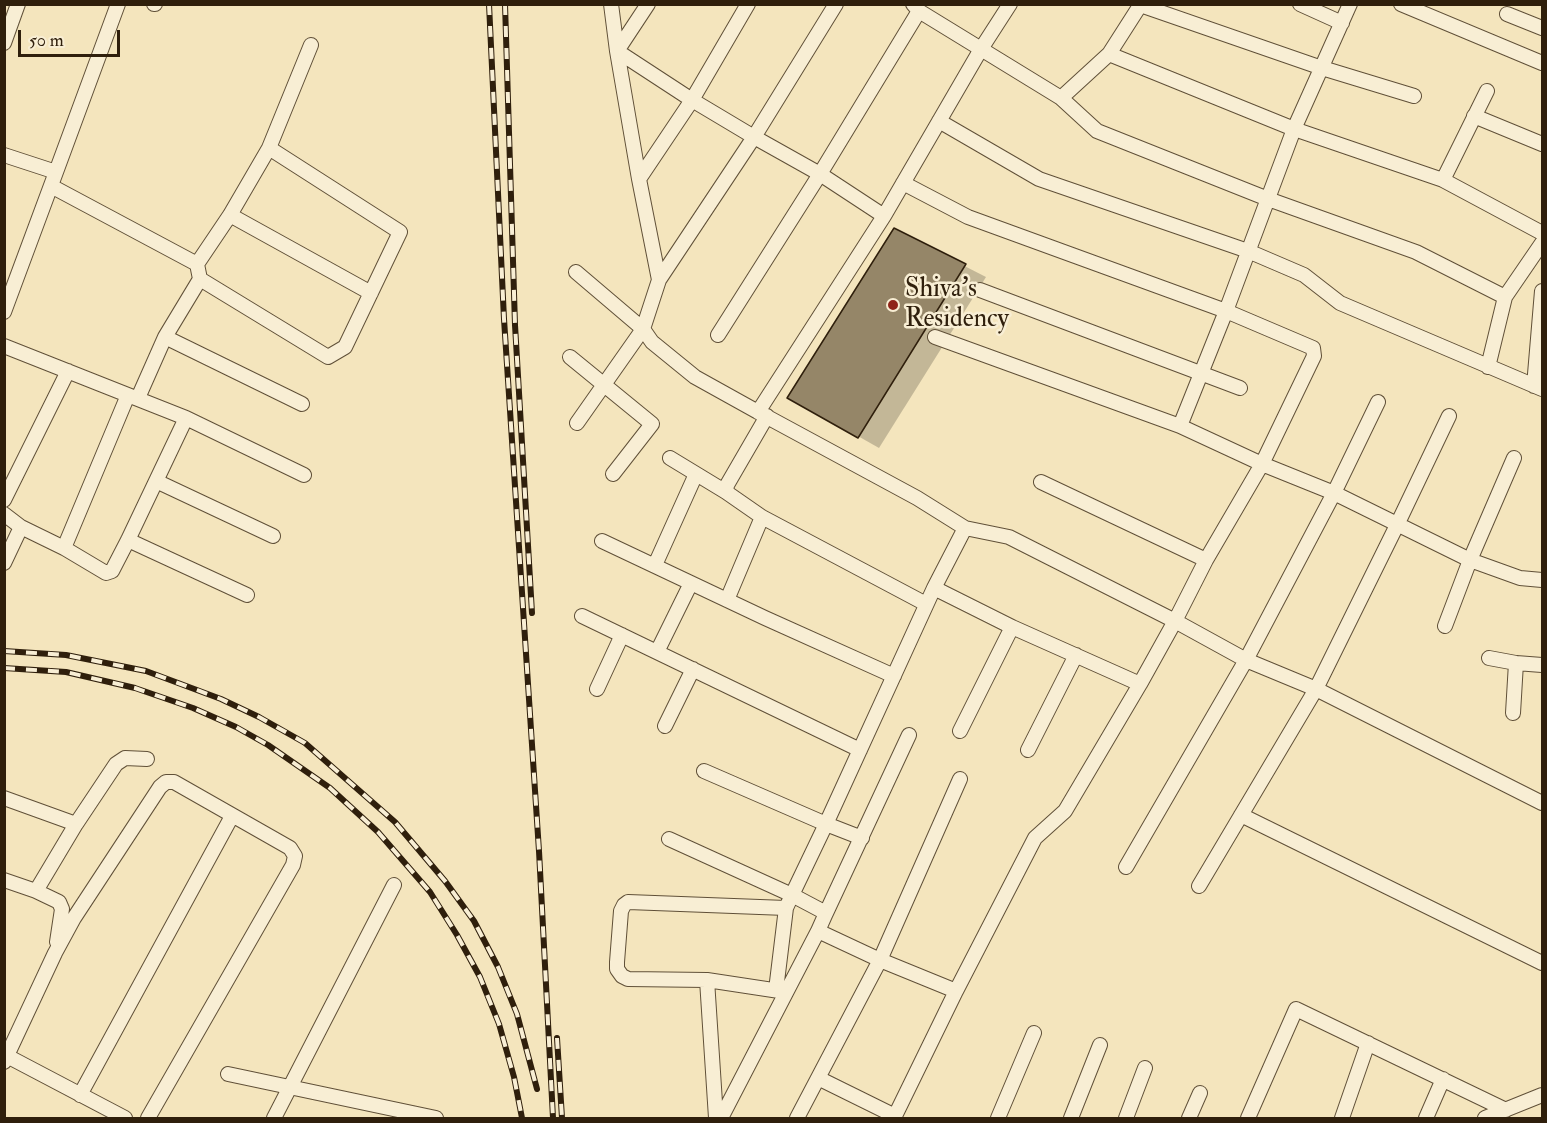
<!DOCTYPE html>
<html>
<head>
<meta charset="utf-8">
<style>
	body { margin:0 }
	#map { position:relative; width:1547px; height:1123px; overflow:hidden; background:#f4e5bd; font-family:"IM FELL Double Pica",serif }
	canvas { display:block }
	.frame { position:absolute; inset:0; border:6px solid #2f1f0c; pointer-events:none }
	.scale { position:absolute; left:18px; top:30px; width:102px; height:27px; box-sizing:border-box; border:3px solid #2f1f0c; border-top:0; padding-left:8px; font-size:18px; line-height:21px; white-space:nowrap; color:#2f1f0c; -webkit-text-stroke:4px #f8eed4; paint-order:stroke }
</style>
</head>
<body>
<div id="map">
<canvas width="1547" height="1123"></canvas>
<div class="frame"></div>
<div class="scale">50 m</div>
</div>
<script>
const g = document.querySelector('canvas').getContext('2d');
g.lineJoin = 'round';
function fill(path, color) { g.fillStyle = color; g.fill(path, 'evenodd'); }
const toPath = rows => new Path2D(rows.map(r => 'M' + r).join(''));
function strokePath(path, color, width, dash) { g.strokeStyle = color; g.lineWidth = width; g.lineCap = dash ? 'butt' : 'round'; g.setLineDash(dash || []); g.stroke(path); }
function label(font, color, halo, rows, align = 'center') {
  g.font = font + ' "IM FELL Double Pica",serif'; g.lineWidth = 5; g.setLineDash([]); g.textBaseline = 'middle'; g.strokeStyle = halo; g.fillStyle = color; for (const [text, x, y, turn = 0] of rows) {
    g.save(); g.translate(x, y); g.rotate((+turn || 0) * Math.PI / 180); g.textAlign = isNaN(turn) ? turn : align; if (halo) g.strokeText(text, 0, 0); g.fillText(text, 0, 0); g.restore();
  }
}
fill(toPath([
	[894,230,986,277,879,448,789,397]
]), '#0003');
const building = toPath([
	[894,228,966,264,858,438,787,398,894,228]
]);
fill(building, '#958668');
strokePath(building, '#2f1f0c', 1.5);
const minor = toPath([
	[154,4,155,4],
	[611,4,617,51,648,4],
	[913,4,919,11,1061,98,1109,54,1294,129,1350,4],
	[1300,4,1342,23],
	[1401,4,1542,63],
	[1140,5,1322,68,1414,96],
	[1507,14,1542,28],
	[4,43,18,4],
	[617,51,639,179,659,280,754,137,820,174,884,216,758,412,917,498,965,528,1009,537,1175,621,1246,660,1334,493,1262,464,1180,426,1226,311,1294,129,1443,180,1542,233],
	[617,51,692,100,754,137,836,4],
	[1109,54,1141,4],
	[1061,98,1097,131,1268,199,1416,252,1505,297],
	[1474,116,1542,144],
	[939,121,1039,179,1248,251,1304,275,1340,303,1542,389],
	[4,155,56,172,4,312],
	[56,172,118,4],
	[639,179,692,100,748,4],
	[1443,180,1487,91],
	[903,183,968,217,1226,311,1313,348,1314,356,1262,464,1206,560,1175,621,1140,684],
	[51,186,197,264,200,279,328,357,345,347,400,232,269,148,311,45],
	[230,215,371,293],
	[884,216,981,49,1010,4],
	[197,264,230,215,269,148],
	[576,272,643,329,577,423],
	[659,280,643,329,652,342,695,377,758,412],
	[980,290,1240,388],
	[718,335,820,174,919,11],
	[165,337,302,404],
	[935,337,1180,426],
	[4,346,186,418,304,475],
	[570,357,652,424,613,474],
	[1488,367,1505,297,1542,243],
	[1534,386,1542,291],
	[138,398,165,337,200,279],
	[1378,402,1334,493,1470,560,1520,578,1542,580],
	[767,416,727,485,726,492,762,517,926,604],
	[1449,416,1397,525,1316,689,1542,803],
	[670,458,726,492],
	[156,481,273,536],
	[1041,482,1206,560],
	[4,500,68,371],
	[4,514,21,527,64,548,106,573,112,571,128,540,186,418],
	[128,540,247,595],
	[602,541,765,618,894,676],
	[64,548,128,395],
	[4,563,21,527],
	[655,565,696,474],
	[934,588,1012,627,1140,684,1065,811,1035,838,956,991],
	[727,600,762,517],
	[582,616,860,750],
	[1445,626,1470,560,1514,458],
	[657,652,691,583],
	[1489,658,1516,663,1542,665],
	[597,689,622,635],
	[1513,713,1516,663],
	[665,726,693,669],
	[960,731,1012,627],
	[1028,750,1076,655],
	[704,771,826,824,862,838],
	[4,798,76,824],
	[1241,815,1542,963],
	[669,839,792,895,786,908,628,902,624,905,621,911,617,962,617,969,622,976,628,979,707,980,786,992],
	[1126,867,1246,660,1316,689,1199,886],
	[4,880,36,891,59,902,62,909,57,942],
	[36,891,76,824,116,764,125,758,147,759],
	[826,913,909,735],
	[707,980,716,1118],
	[776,990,786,908],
	[7,1056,125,1118],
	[4,1062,55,953,74,918,160,787,166,782,174,782,290,848,295,856,293,865,148,1118],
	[228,1074,436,1118],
	[818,1078,895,1116],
	[80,1095,232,816],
	[274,1118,394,885],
	[721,1118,818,931],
	[797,1118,880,960,960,779],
	[894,1118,956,991,880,960,818,931,826,913,792,895,826,824,934,588,965,528],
	[998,1118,1034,1033],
	[1071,1118,1100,1045],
	[1126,1118,1145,1068],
	[1189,1118,1200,1093],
	[1248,1118,1296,1009,1506,1110],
	[1342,1118,1368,1043],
	[1426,1118,1443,1079],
	[1485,1118,1542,1095]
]);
strokePath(minor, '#605038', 16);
strokePath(minor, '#f8eed4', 14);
const rail = toPath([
	[489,4,504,319,539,851,553,1118],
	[505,4,515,325,532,613],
	[4,651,66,655,146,671,221,699,259,717,305,743,395,822,445,881,474,921,498,967,517,1014,537,1089],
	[4,668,66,672,135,688,193,708,236,727,268,745,330,788,378,832,430,892,457,935,480,977,499,1024,514,1077,522,1118],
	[557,1038,562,1118]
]);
strokePath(rail, '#2f1f0c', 6);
strokePath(rail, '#f8eed4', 4, [11]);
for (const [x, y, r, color] of [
	[893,305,6,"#8f2418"]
]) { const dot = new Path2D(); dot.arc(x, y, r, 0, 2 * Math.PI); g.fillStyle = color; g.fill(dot); strokePath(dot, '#f8eed4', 2); }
label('26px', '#2f1f0c', '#f8eed4', [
	["Shiva's",905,290],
	["Residency",905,320]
], 'left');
</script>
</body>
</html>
